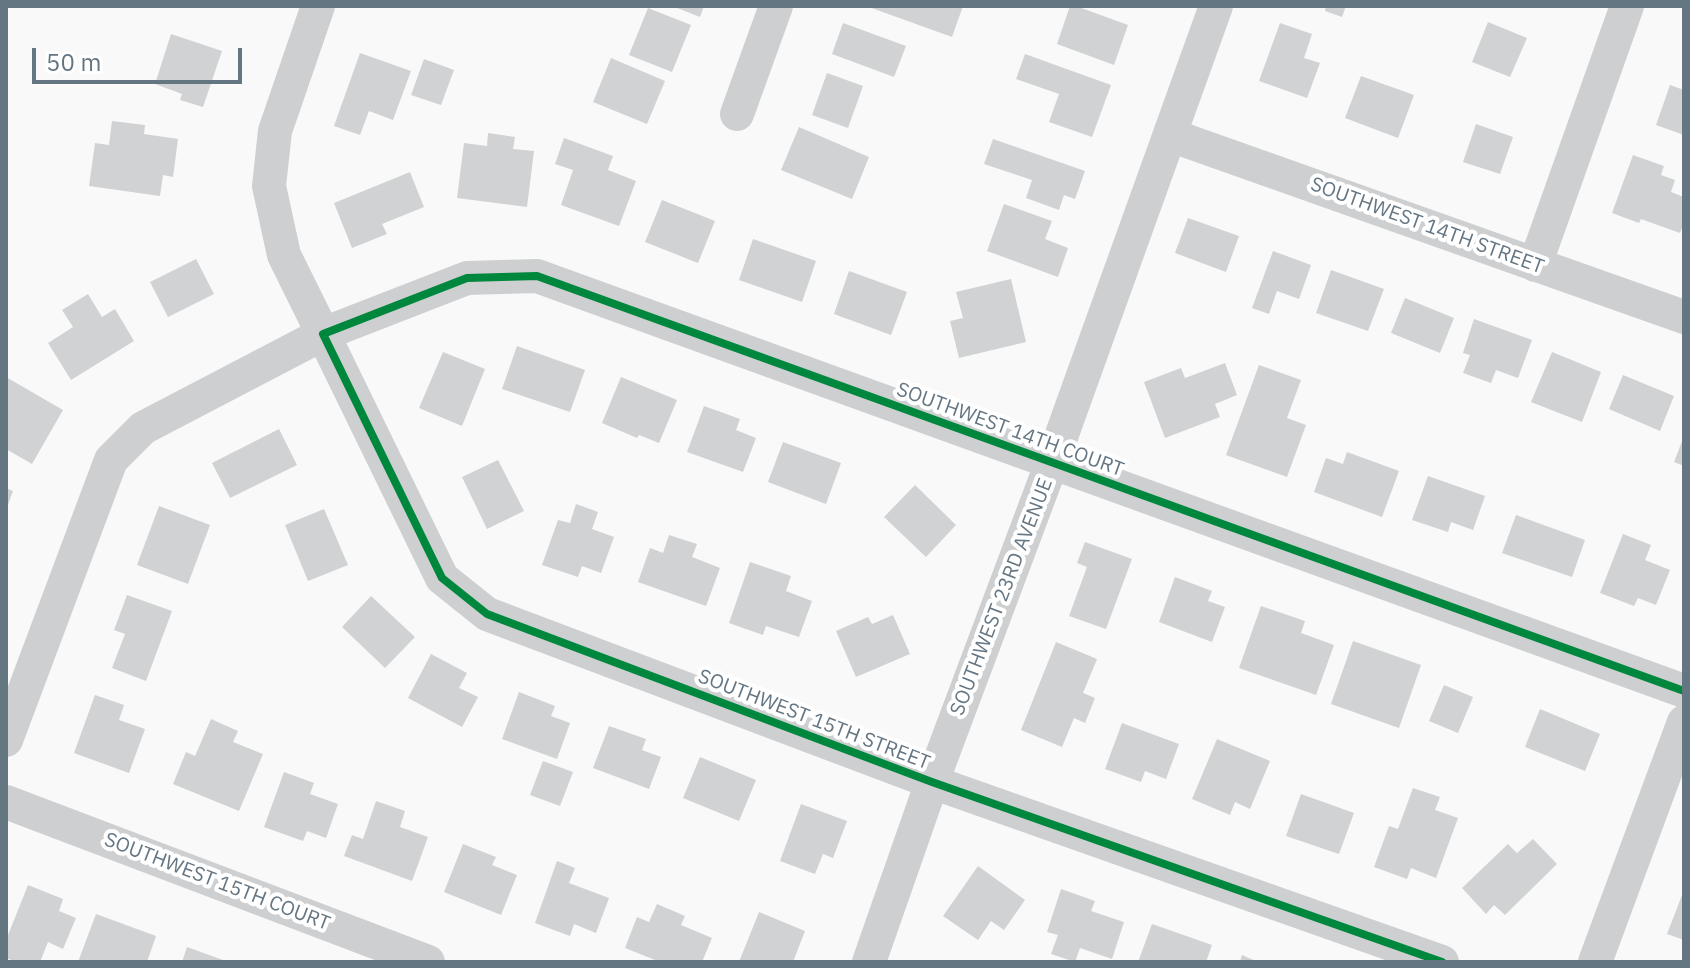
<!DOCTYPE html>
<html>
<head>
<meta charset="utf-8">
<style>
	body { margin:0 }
	#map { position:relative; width:1690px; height:968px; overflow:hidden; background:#f9f9f9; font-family:"IBM Plex Sans",sans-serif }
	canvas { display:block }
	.frame { position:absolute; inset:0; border:8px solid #657683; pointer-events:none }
	.scale { position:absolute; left:32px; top:48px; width:210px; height:36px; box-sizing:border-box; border:4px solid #657683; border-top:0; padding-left:10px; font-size:24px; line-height:28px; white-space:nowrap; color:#657683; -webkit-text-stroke:6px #fff; paint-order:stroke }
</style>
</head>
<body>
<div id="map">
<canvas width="1690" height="968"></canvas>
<div class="frame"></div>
<div class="scale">50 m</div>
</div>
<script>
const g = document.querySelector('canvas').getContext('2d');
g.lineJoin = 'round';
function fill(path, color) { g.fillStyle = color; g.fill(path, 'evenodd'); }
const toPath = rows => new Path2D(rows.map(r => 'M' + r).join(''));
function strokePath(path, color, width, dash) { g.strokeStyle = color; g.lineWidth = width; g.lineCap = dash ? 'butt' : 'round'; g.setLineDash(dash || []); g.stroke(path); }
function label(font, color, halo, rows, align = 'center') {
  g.font = font + ' "IBM Plex Sans",sans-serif'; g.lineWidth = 8; g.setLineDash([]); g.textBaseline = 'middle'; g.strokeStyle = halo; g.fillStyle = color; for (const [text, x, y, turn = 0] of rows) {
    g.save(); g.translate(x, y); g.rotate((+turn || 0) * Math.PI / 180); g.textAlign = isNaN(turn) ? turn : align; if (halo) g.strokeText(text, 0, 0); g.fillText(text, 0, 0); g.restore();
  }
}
fill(toPath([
	[672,6,704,6,700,17],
	[866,6,963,6,952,37],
	[1070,6,1076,6,1128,25,1114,65,1057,44],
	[1326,6,1346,6,1342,17,1325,11],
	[648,8,691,25,672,72,629,55],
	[1488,22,1527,38,1510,77,1472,62],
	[843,23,906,46,894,77,832,54],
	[1280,23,1312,34,1304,58,1320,63,1307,98,1259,81],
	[171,34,222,51,203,107,180,100,182,94,155,84],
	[360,53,411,71,393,120,369,111,360,135,334,126],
	[1025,54,1111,85,1092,137,1049,122,1059,94,1016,79],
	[611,58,665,81,647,124,593,102],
	[424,59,454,70,441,105,411,95],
	[827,73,863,86,848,128,812,115],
	[1361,76,1414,95,1398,138,1345,118],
	[1670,85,1684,90,1684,135,1656,125],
	[112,121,145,125,144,134,178,139,173,177,163,175,160,196,89,186,95,143,109,145],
	[1476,124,1513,137,1500,174,1463,162],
	[799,127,869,157,852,199,781,170],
	[488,133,515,137,513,149,534,151,527,207,457,198,464,143,487,146],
	[564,138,613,156,608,170,636,181,619,226,561,205,573,170,555,164],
	[993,139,1085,171,1075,199,1064,195,1059,210,1026,198,1032,180,984,164],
	[1633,155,1664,166,1661,175,1675,180,1671,192,1684,197,1684,223,1680,233,1641,219,1639,223,1612,213],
	[410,172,424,207,382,224,387,234,352,248,334,203],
	[662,200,715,221,698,263,645,242],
	[1004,204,1052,221,1045,239,1068,248,1058,277,987,251],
	[1188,218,1239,236,1226,272,1175,253],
	[753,239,816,261,802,302,739,280],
	[1273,251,1311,265,1299,299,1277,291,1269,314,1252,308],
	[196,259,214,294,168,317,150,282],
	[1331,270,1384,289,1368,331,1316,313],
	[849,271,907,292,891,335,834,314],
	[1011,279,1026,342,959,358,950,321,963,318,956,292],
	[88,294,102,317,115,309,134,341,71,380,48,343,73,327,62,310],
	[1405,298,1454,318,1440,353,1391,333],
	[1474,319,1532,340,1518,378,1496,370,1491,383,1463,373,1470,355,1463,353],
	[517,346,585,370,570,412,502,389],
	[443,352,485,369,462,426,419,408],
	[1552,352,1601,372,1582,422,1531,402],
	[1225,363,1237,395,1215,404,1220,417,1165,438,1144,382,1181,368,1185,378],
	[1259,365,1301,380,1287,418,1306,425,1287,477,1226,455],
	[1623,375,1674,396,1660,431,1609,409],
	[6,377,63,410,32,464,6,449],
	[621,377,677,400,659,443,639,435,637,438,602,423],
	[704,406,740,419,736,430,756,438,743,472,687,452],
	[279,429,297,465,230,498,212,463],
	[1684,436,1684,466,1674,462],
	[783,442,841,463,826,504,768,482],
	[1347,452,1399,471,1382,517,1314,492,1326,458,1343,464],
	[498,460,524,511,487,529,462,477],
	[1428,476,1485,496,1473,530,1451,522,1448,532,1412,520],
	[915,485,956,525,926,557,884,517],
	[6,488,13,491,6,510],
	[576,504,598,512,592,529,614,537,601,573,582,566,578,577,542,565,558,520,570,523],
	[159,506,210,525,188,584,137,565],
	[324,509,348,565,308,581,285,525],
	[1516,515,1585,540,1572,577,1502,553],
	[1623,534,1651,545,1645,560,1670,570,1656,605,1638,598,1634,606,1600,593],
	[669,535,697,544,692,557,720,568,706,606,638,582,650,548,663,553],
	[1085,542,1132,559,1106,629,1069,616,1087,567,1077,563],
	[750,562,791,576,786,591,812,601,799,637,766,626,763,635,729,623],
	[1175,577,1212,591,1208,601,1225,607,1212,642,1159,622],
	[127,595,172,611,146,681,112,668,125,634,114,630],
	[371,596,415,637,385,668,342,627],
	[1261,606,1305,621,1301,633,1334,645,1316,695,1239,668],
	[893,615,910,654,856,677,836,631,868,617,872,624],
	[1353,641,1421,665,1399,728,1331,704],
	[1056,642,1097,659,1083,693,1095,698,1085,723,1074,718,1062,747,1021,730],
	[431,654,467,673,459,688,478,697,462,727,408,698],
	[1444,685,1473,697,1458,733,1429,721],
	[519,692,555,706,551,716,570,723,557,759,502,739],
	[95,695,124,705,119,720,145,729,129,773,74,753],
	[1540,709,1600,734,1585,771,1525,747],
	[211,719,238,731,233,742,263,754,239,811,173,784,186,752,195,756],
	[1122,723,1179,744,1166,779,1145,771,1141,782,1105,769],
	[609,726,646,739,642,750,661,757,649,789,593,768],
	[1217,739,1270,761,1250,809,1235,802,1230,815,1192,799],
	[700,757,756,780,739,821,683,798],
	[543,761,573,772,560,806,530,795],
	[284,772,314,783,310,794,338,804,326,838,307,831,303,841,264,827],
	[1413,788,1440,797,1435,810,1458,818,1436,878,1411,868,1407,879,1374,867,1389,826,1398,829],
	[1301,794,1354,813,1339,854,1286,836],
	[376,801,405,811,400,827,428,837,412,881,344,856,352,835,363,839],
	[801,804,847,821,833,858,823,854,815,874,780,861],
	[1533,839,1557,864,1505,915,1494,905,1486,914,1462,888,1508,844,1517,853],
	[463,844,496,857,492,865,517,875,501,915,444,892],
	[557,861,575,868,569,883,609,898,596,933,574,924,570,936,535,923],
	[978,866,1025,900,1004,930,991,921,978,940,943,916],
	[28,885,63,899,59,911,76,918,63,949,48,942,40,962,17,962,6,958,6,940],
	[1061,889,1095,901,1091,911,1124,922,1112,959,1080,948,1075,962,1051,954,1058,935,1047,932],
	[1684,890,1684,940,1667,934],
	[657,904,685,916,681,925,712,938,702,962,660,962,625,948,637,917,649,922],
	[759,912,805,931,793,962,739,962],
	[96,914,156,936,147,962,78,962],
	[1152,924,1212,945,1206,962,1138,962],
	[187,947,223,960,222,962,182,962],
	[1242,955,1258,962,1240,962]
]), '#d0d2d3');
strokePath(toPath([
	[737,114,776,6],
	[1170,135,1684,317],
	[1535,265,1627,6],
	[6,740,111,460,143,428,323,334,284,255,269,186,275,131,318,6],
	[6,802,428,962],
	[869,962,932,782,1052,462,1216,6],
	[1442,962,932,782,487,614,442,578,323,334,467,278,537,276,1684,691],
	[1595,962,1684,722]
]), '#cecfd0', 34);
strokePath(toPath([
	[1442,962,932,782,487,614,442,578,323,334,467,278,537,276,1684,691]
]), '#00873e', 8);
label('20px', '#657683', '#fff', [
	["SOUTHWEST 14TH STREET",1427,226,20],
	["SOUTHWEST 14TH COURT",1010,430,20],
	["SOUTHWEST 23RD AVENUE",1002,597,-69],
	["SOUTHWEST 15TH STREET",814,720,21],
	["SOUTHWEST 15TH COURT",217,882,21]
]);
</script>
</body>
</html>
